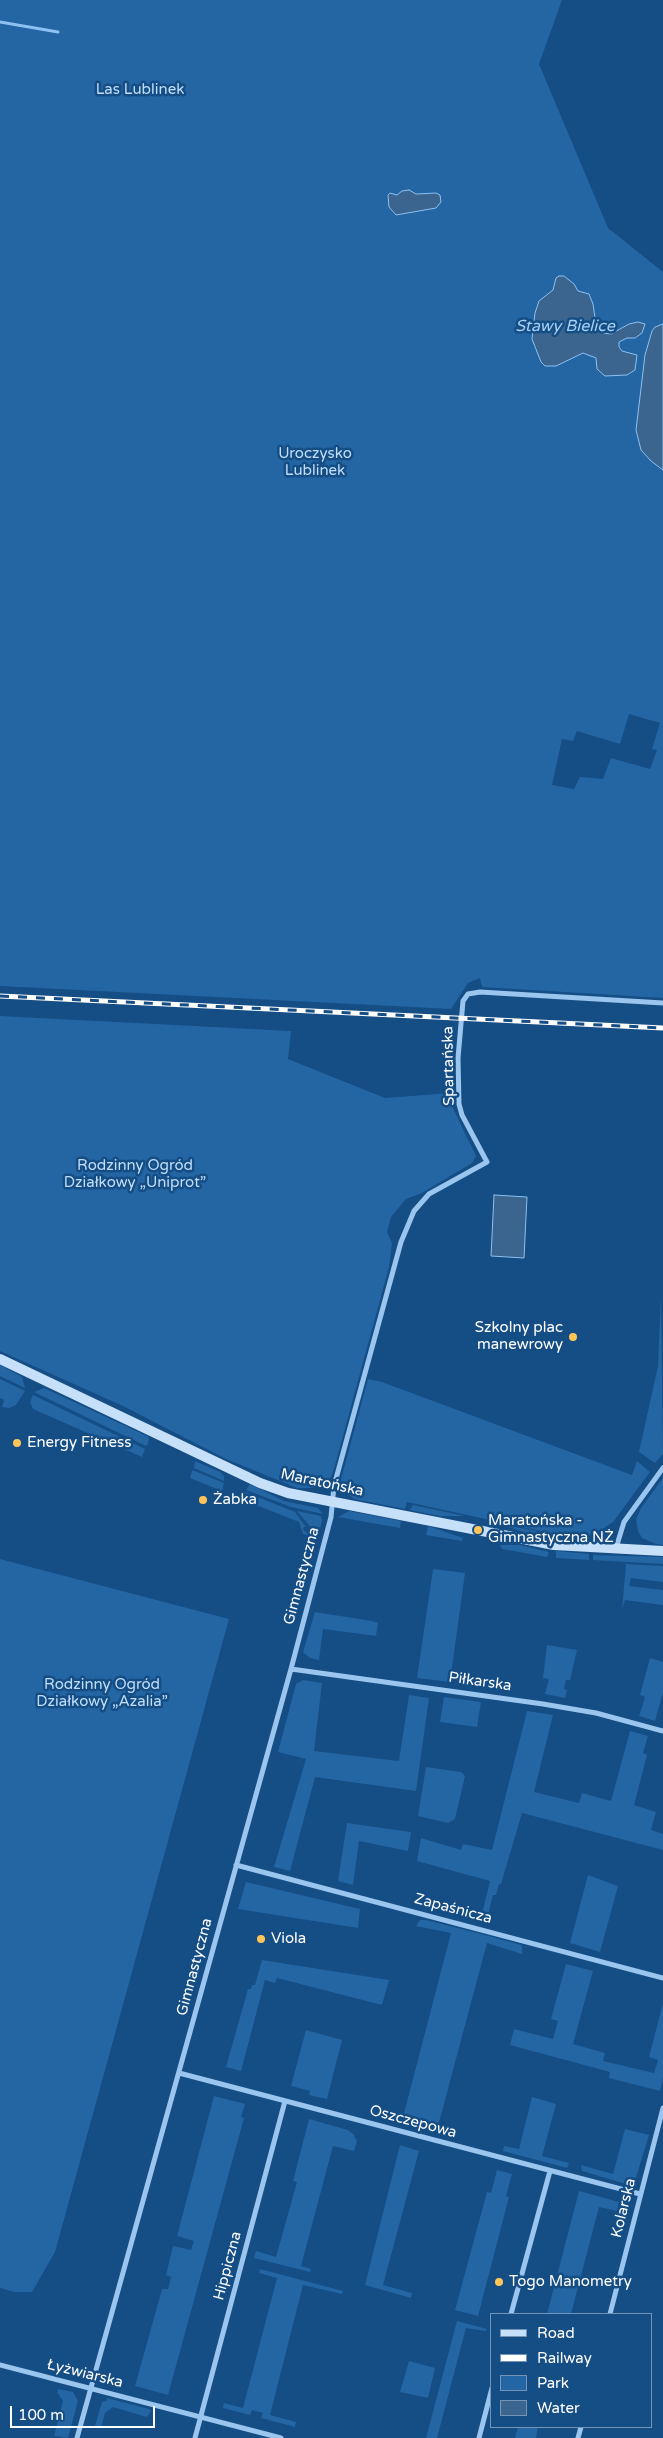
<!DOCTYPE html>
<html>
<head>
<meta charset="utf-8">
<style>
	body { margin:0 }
	#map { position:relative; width:663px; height:2438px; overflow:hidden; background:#154d85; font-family:"Varela Round",sans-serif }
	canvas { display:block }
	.legend { position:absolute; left:490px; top:2313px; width:162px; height:115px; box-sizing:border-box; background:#154d85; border:1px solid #7394b6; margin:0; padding:6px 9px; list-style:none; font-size:15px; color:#fff }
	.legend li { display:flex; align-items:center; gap:10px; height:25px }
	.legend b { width:25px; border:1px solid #7394b6 }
	.scale { position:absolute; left:10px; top:2406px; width:145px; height:22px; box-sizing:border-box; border:2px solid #fff; border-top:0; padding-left:6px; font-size:15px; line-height:18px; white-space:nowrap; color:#fff; -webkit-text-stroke:4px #154d85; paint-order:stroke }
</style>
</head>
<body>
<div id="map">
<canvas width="663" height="2438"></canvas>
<ul class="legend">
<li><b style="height:6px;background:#c7e0fa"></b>Road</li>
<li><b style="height:6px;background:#fff"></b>Railway</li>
<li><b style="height:14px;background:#2465a3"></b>Park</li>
<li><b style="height:14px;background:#3b658e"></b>Water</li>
</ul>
<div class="scale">100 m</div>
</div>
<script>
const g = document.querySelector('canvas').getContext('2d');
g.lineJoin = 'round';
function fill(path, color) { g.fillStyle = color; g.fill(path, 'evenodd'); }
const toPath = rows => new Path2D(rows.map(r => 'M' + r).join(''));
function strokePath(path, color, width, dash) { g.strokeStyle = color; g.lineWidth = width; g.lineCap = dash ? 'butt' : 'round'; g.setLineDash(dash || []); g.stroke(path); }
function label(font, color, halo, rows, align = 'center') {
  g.font = font + ' "Varela Round",sans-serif'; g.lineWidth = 5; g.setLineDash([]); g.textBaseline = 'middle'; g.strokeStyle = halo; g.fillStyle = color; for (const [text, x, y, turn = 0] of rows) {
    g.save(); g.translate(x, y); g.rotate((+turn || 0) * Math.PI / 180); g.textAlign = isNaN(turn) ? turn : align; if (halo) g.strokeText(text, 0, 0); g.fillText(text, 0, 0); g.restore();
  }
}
fill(toPath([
	[0,0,562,0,539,64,608,228,663,272,663,998,482,987,480,978,468,983,451,1009,0,986],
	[629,714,660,723,652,749,657,750,650,769,611,758,603,779,580,777,574,789,552,785,562,739,573,741,577,731,620,744],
	[0,1016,291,1031,288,1059,385,1098,451,1093,451,1104,476,1156,472,1163,422,1193,406,1199,391,1217,387,1232,392,1243,389,1267,334,1469,331,1477,323,1484,313,1488,297,1488,226,1459,123,1406,0,1351],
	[661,1296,663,1454,655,1463,639,1452,658,1366],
	[0,1365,22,1377,25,1388,0,1376],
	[0,1379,25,1391,16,1405,9,1408,2,1407,4,1400,0,1398],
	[368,1379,382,1382,632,1475,637,1461,650,1472,613,1522,598,1532,586,1537,559,1535,407,1502,405,1509,354,1499,344,1491,341,1479],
	[44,1388,149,1437,148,1444,146,1446,34,1392],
	[33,1395,145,1449,142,1457,33,1409,30,1402],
	[195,1461,220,1472,224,1476,224,1481,194,1468],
	[192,1470,224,1483,222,1491,190,1478],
	[663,1478,663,1545,656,1544,642,1538,638,1531,636,1519,641,1508],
	[250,1484,284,1501,318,1508,323,1514,291,1507,246,1490],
	[245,1492,295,1512,306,1527,304,1527,303,1530,312,1536,303,1534,299,1522,241,1499],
	[413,1505,465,1516,440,1516,410,1510],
	[297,1511,321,1516,322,1521,318,1536],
	[349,1511,401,1521,400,1528,338,1517],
	[500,1524,552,1534,552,1539,537,1537],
	[428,1526,463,1538,462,1541,426,1535],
	[500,1545,520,1545,549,1552,547,1557,502,1549],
	[556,1551,589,1554,589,1560,556,1558],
	[593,1555,663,1557,663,1564,593,1560],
	[0,1559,229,1619,55,2252,32,2292,14,2292,0,2288],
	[626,1564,663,1566,663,1582,631,1578,629,1586,663,1590,663,1605,625,1600,622,1610],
	[433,1569,465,1573,450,1682,417,1678],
	[315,1612,372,1621,378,1623,376,1636,323,1629,319,1660,310,1658,303,1652],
	[547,1645,577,1650,570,1680,566,1680,564,1689,567,1690,565,1698,545,1694,549,1679,543,1678],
	[650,1658,663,1662,663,1692,655,1721,639,1716,645,1697,640,1695],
	[303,1680,322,1683,314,1751,399,1761,409,1695,429,1698,416,1791,315,1777,290,1871,274,1867,306,1759,278,1752,296,1684],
	[444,1697,481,1702,477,1727,440,1722],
	[527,1711,553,1715,534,1792,579,1803,582,1793,611,1801,630,1731,648,1736,643,1753,647,1755,634,1805,656,1812,651,1830,663,1834,663,1850,522,1813,501,1884,499,1884,496,1895,493,1895,487,1919,481,1918,490,1881,417,1861,421,1838,461,1850,463,1844,492,1850],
	[426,1767,461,1772,465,1776,455,1819,448,1823,418,1816],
	[347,1823,411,1832,408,1851,359,1841,353,1885,338,1881],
	[588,1875,618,1886,600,1952,570,1943],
	[246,1882,360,1909,358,1928,238,1909],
	[420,1920,426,1920,489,1936,521,1945,522,1948,522,1954,487,1943,437,2130,402,2121,451,1933,416,1926],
	[262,1960,389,1980,382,2005,277,1978,275,1983,265,1980,241,2071,226,2067,248,1989,251,1989,252,1985,255,1985],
	[566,1964,593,1971,573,2044,605,2053,603,2061,654,2073,658,2060,649,2057,663,2003,663,2078,660,2091,609,2078,610,2072,510,2045,514,2029,553,2039,558,2021,551,2019],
	[306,2030,342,2040,327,2099,309,2095,310,2091,291,2086],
	[214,2096,245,2104,241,2117,244,2118,168,2395,135,2386,162,2289,168,2289,171,2277,166,2275,173,2246,191,2250,194,2241,177,2236],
	[532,2097,556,2104,542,2156,569,2163,567,2168,503,2151,504,2146,519,2149],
	[309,2119,348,2130,353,2134,357,2141,354,2151,333,2146,301,2266,311,2269,310,2272,254,2258,256,2251,276,2257,297,2182,293,2181],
	[625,2129,649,2135,635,2181,626,2184,582,2171,581,2165,613,2174],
	[400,2145,419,2151,383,2285,412,2293,411,2298,365,2285],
	[497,2170,512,2174,506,2196,509,2197,478,2316,455,2310,487,2192,491,2193],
	[579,2191,619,2202,617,2211,599,2207,571,2314,547,2314],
	[260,2269,343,2291,342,2294,303,2285,270,2415,296,2422,295,2427,261,2418,263,2413,252,2410,250,2415,223,2408,224,2403,243,2408,277,2278,259,2273],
	[457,2321,487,2329,486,2331,466,2328,437,2438,426,2438],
	[409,2361,435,2368,428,2398,400,2392],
	[58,2389,73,2392,78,2401,68,2438,54,2436,63,2401,57,2392],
	[107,2398,149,2409,151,2411,147,2417,113,2407,105,2413,101,2428,95,2426,102,2402,106,2401],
	[518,2427,538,2427,536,2438,515,2438]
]), '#2465a3');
const water = toPath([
	[409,190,416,194,436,193,440,195,441,202,436,208,396,215,389,207,388,195,390,193,397,195,402,191,409,190],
	[559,276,564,276,574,284,578,291,589,294,593,304,596,325,603,333,611,334,629,324,638,322,645,324,642,333,635,338,627,338,619,342,619,347,622,351,637,355,635,370,627,375,605,376,597,369,596,358,583,353,556,366,545,366,541,362,532,339,535,313,539,301,553,290,556,278,559,276],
	[663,324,663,470,651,461,641,450,636,430,645,355,652,331,655,327,663,324],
	[494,1195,527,1197,524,1258,491,1256,494,1195]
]);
fill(water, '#3b658e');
strokePath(water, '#8cc1f1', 1);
strokePath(toPath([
	[0,22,58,32]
]), '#8cc1f1', 3);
strokePath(toPath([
	[616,1548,624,1522,663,1468],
	[291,1669,543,1704,596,1713,663,1731],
	[236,1865,663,1978],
	[179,2073,640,2194],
	[511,2314,550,2171],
	[610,2314,663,2108],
	[0,2365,281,2438],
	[77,2438,291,1669,331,1517,334,1486,401,1242,414,1211,429,1194,487,1162,462,1115,459,1104,458,1058,463,1001,468,994,480,992,663,1003],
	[195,2438,285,2101],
	[479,2438,492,2388],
	[578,2438,581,2427]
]), '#9ac5ee', 5);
strokePath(toPath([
	[0,1359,260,1483,288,1493,554,1545,663,1551]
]), '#c7e0fa', 10);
const rail = toPath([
	[0,996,663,1028]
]);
strokePath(rail, '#fff', 5);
strokePath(rail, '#154d85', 3, [9]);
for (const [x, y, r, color] of [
	[573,1337,5,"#ffc557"],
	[17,1443,5,"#ffc557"],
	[203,1500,5,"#ffc557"],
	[478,1530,5,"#ffc557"],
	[261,1939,5,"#ffc557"],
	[499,2282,5,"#ffc557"]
]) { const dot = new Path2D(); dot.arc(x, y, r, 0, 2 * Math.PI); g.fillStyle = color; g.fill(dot); strokePath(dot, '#154d85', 2); }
label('15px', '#c0defa', '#154d85', [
	["Las Lublinek",140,90],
	["Uroczysko",315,454],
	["Lublinek",315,471],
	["Rodzinny Ogród",135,1166],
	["Działkowy „Uniprot”",135,1183],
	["Rodzinny Ogród",102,1685],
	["Działkowy „Azalia”",102,1702]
]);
label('15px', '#fff', '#154d85', [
	["Spartańska",449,1066,-91],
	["Maratońska",322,1483,12],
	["Gimnastyczna",302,1576,-75],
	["Piłkarska",480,1682,8],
	["Zapaśnicza",453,1909,15],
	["Gimnastyczna",195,1967,-75],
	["Oszczepowa",413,2122,15],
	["Kolarska",624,2208,-76],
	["Hippiczna",228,2266,-75],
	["Łyżwiarska",85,2374,14]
]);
label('15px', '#fff', '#154d85', [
	["Szkolny plac",563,1328,"right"],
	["manewrowy",563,1345,"right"],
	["Energy Fitness",27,1443],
	["Żabka",213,1500],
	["Maratońska -",488,1521],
	["Gimnastyczna NŻ",488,1538],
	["Viola",271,1939],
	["Togo Manometry",509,2282]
], 'left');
label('italic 16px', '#a5cff5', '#154d85', [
	["Stawy Bielice",565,327]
]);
</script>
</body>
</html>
